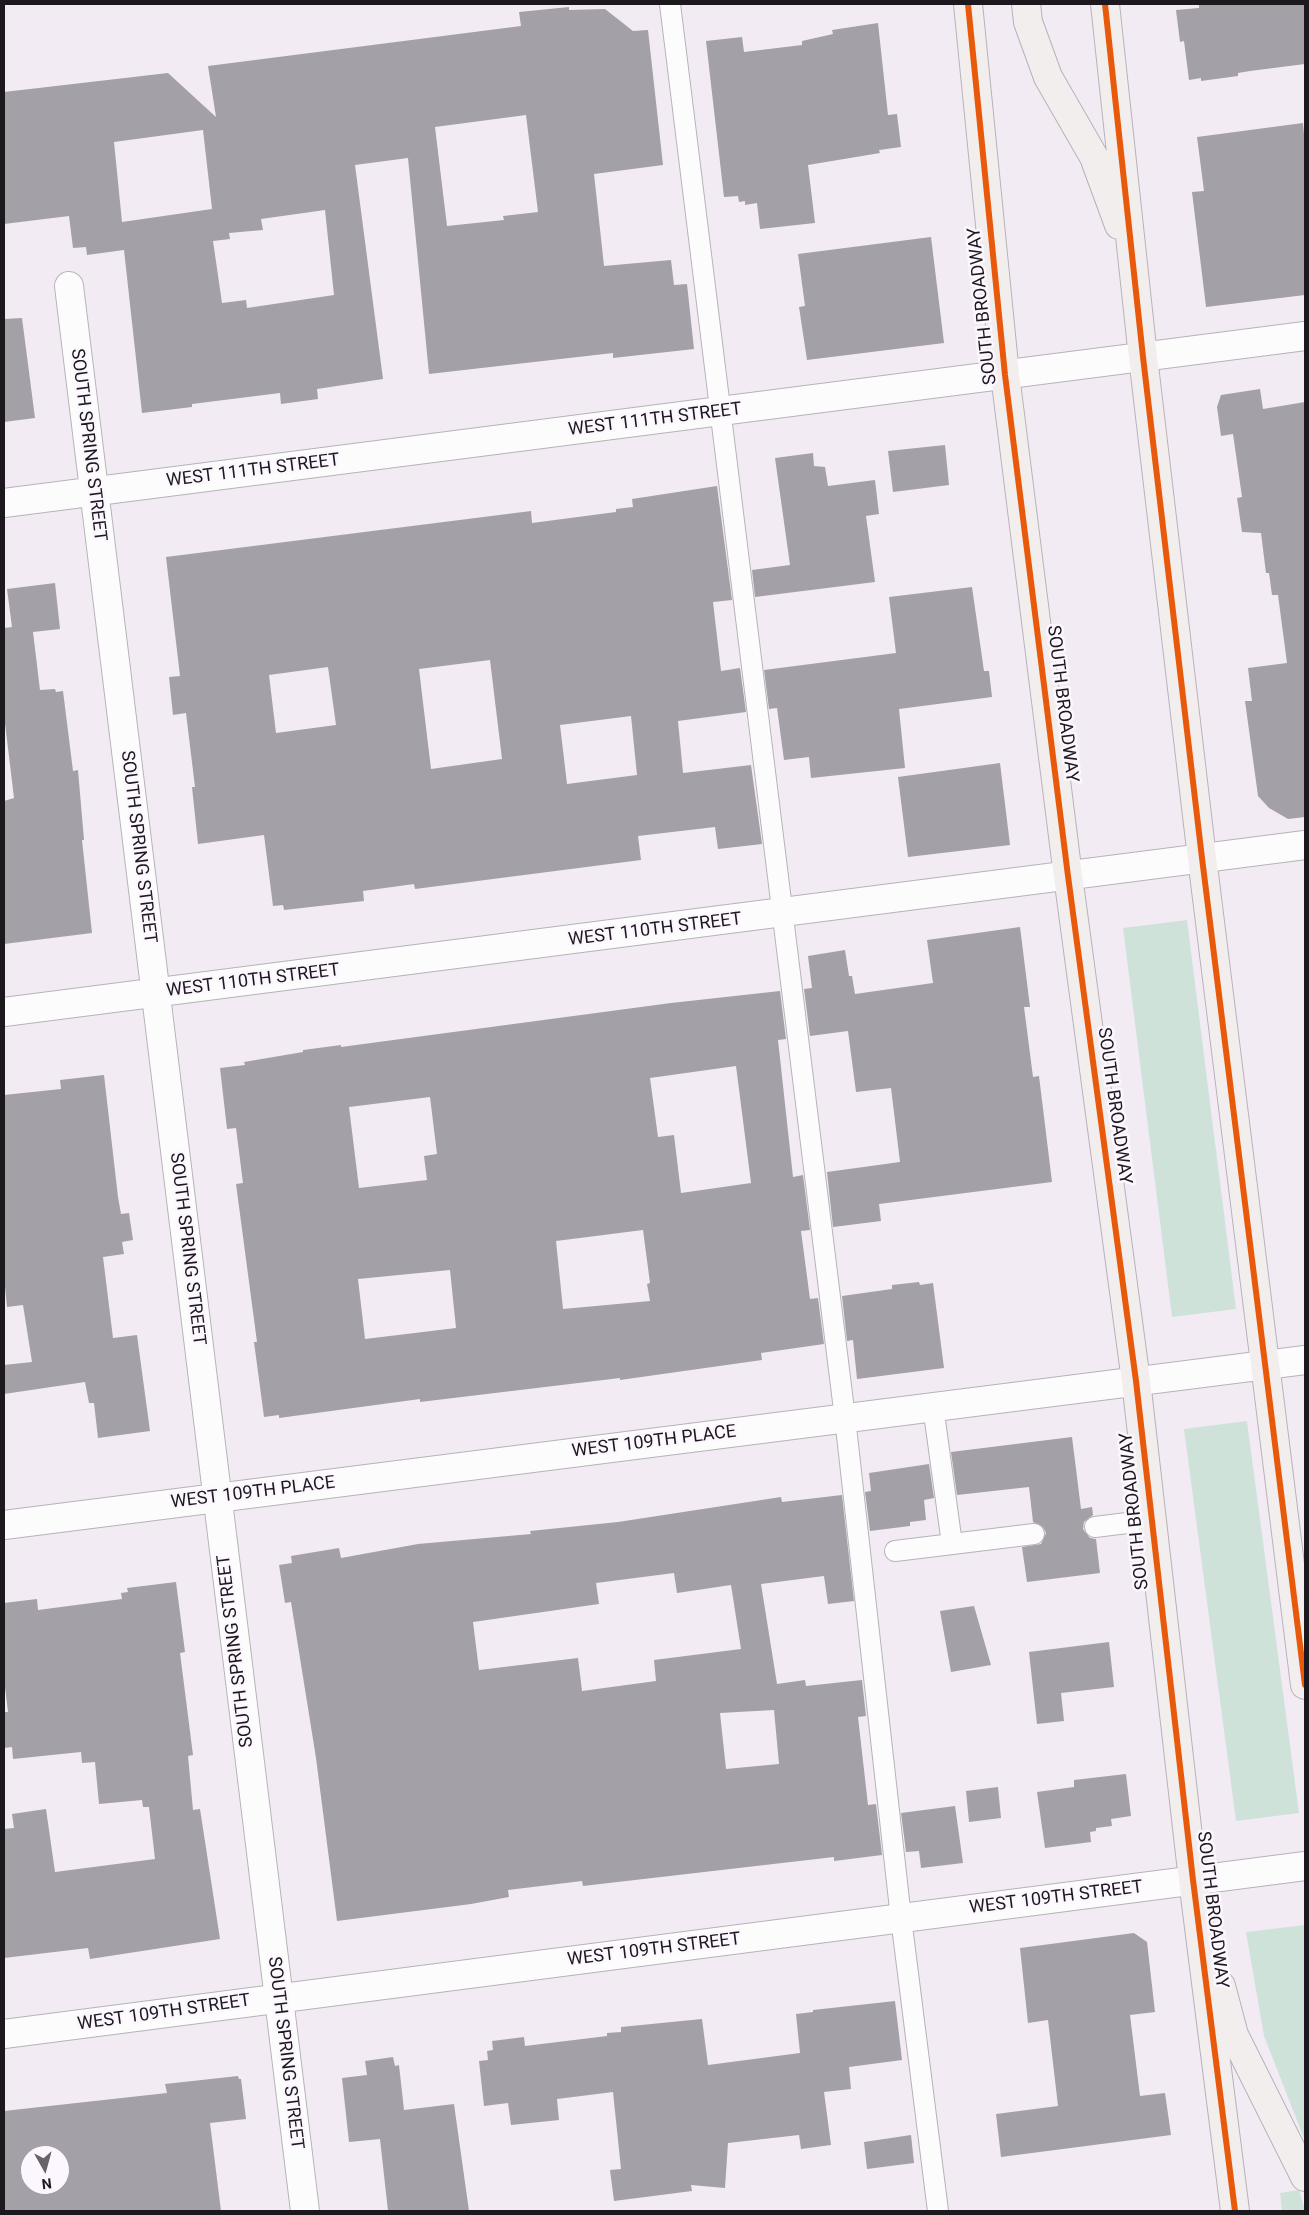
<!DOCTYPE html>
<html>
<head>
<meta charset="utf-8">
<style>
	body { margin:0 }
	#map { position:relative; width:1309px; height:2215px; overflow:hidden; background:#f2ebf4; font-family:Roboto,sans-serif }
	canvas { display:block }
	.frame { position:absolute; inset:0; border:5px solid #1d181e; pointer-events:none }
	.north { position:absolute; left:20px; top:2145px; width:50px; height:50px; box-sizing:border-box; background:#fcf7fe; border:1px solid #a39ea4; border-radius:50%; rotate:173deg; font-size:14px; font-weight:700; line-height:20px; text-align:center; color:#1d181e }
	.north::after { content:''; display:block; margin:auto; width:18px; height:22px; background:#686269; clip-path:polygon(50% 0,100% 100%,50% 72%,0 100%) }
</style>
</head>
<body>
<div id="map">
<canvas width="1309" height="2215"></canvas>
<div class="frame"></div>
<div class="north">N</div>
</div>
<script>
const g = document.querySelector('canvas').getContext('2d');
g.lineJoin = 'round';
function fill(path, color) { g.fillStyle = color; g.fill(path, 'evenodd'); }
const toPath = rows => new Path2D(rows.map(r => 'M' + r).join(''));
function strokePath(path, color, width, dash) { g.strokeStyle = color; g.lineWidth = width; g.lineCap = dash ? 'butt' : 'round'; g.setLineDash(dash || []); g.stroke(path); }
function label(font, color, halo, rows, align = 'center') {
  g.font = font + ' Roboto,sans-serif'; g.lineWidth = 5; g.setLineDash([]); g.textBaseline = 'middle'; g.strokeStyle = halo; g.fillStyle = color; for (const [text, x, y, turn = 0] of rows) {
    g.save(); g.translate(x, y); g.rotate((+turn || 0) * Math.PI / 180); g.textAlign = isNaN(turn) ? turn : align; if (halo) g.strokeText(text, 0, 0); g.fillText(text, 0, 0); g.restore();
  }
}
fill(toPath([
	[1187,920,1236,1309,1172,1317,1123,928],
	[1247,1421,1299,1813,1236,1821,1184,1429],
	[1305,1925,1305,2141,1264,2036,1246,1932],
	[1299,2190,1305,2211,1282,2211,1280,2193]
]), '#cfe2da');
fill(toPath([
	[1199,4,1305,4,1305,64,1250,71,1238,73,1238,76,1201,81,1201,78,1189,80,1184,41,1180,42,1176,10,1199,8],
	[569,7,569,10,605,9,633,31,648,30,663,165,594,174,604,266,671,260,674,285,687,284,694,349,613,358,613,353,429,374,408,158,355,165,383,379,317,389,318,399,281,404,280,393,192,404,192,407,142,413,124,250,87,255,86,247,73,248,69,216,4,224,4,92,168,73,216,117,208,66,521,26,519,12],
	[526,115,538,212,503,216,504,220,447,226,435,127],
	[203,130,212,209,122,222,114,142],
	[325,210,334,295,247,308,246,300,222,303,213,241,230,239,229,233,263,230,261,219],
	[878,23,888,115,897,114,901,147,879,150,880,153,808,165,815,223,760,229,757,203,745,205,745,201,739,202,738,196,724,197,706,41,742,37,744,52,802,45,802,41,833,34,832,30],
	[1303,123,1305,146,1305,295,1206,307,1192,192,1204,191,1197,137],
	[931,237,944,343,807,360,799,307,805,306,798,254],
	[22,318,35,418,4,422,4,319],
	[1260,389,1263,409,1305,402,1305,817,1288,819,1269,808,1258,796,1245,701,1252,701,1248,668,1287,663,1278,595,1272,595,1269,573,1266,573,1261,533,1242,532,1237,498,1242,497,1233,434,1221,436,1217,407,1221,395],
	[945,445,949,485,893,492,888,451],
	[813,453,814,466,825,467,828,486,875,480,879,514,866,516,875,582,755,597,752,570,790,565,775,458],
	[717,486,732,600,713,602,721,671,740,668,746,712,678,721,683,773,751,765,762,844,718,849,715,827,638,836,641,860,415,889,414,884,363,891,364,901,284,910,283,905,273,906,264,835,198,844,192,787,195,787,186,713,173,715,169,677,180,676,166,557,531,511,532,523,616,512,616,509,633,507,632,499],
	[490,660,502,759,431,769,419,669],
	[328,667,336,725,276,733,269,675],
	[631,716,637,775,567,784,560,725],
	[55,583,60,629,33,632,40,690,55,689,56,692,63,691,73,771,78,770,84,840,82,840,92,933,4,944,4,801,14,798,4,715,4,628,12,627,7,589],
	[972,587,984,671,989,671,992,697,899,709,905,768,811,778,809,757,784,760,777,708,769,709,764,670,896,653,889,597],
	[1000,763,1010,845,908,857,898,777],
	[1020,927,1030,1007,1024,1007,1033,1077,1039,1076,1052,1182,879,1204,881,1221,833,1227,827,1172,900,1162,891,1088,856,1092,848,1031,810,1036,804,989,812,988,808,956,845,950,849,976,852,976,855,994,933,983,927,940],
	[780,991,786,1039,778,1040,793,1177,803,1175,810,1230,801,1231,810,1299,818,1298,824,1344,761,1353,762,1360,620,1380,620,1378,420,1402,420,1399,279,1418,279,1415,264,1417,254,1342,257,1342,236,1184,243,1183,236,1128,227,1129,220,1068,245,1065,244,1062,303,1052,303,1050,341,1045,341,1047,671,1003],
	[736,1066,751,1183,681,1193,674,1135,658,1137,650,1078],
	[430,1097,437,1154,424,1156,427,1180,359,1188,349,1107],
	[643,1230,650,1283,647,1284,650,1301,563,1309,556,1241],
	[450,1270,456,1328,365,1339,358,1279],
	[104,1075,118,1197,121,1214,129,1213,133,1240,122,1242,124,1254,103,1257,113,1338,137,1335,150,1431,98,1438,94,1403,89,1403,85,1382,4,1394,4,1365,32,1362,23,1305,7,1307,4,1277,4,1095,61,1089,60,1080],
	[919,1282,920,1285,933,1283,944,1368,857,1379,853,1340,847,1341,842,1296,892,1289,892,1285],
	[1072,1437,1081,1509,1092,1507,1093,1515,1084,1522,1083,1529,1090,1538,1096,1539,1100,1573,1027,1582,1022,1547,1041,1544,1046,1533,1043,1527,1033,1522,1029,1487,957,1495,951,1452],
	[929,1464,934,1498,924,1500,926,1520,910,1522,910,1526,870,1531,865,1492,871,1491,869,1473],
	[842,1495,854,1601,828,1604,824,1576,761,1584,777,1684,805,1680,806,1686,862,1680,866,1716,858,1717,868,1805,876,1804,882,1855,834,1861,834,1857,583,1886,582,1881,508,1890,509,1897,471,1904,337,1921,316,1758,291,1602,285,1603,279,1565,292,1563,291,1556,339,1548,341,1558,418,1544,531,1534,530,1531,618,1522,781,1497,782,1502],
	[674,1573,677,1593,731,1585,741,1649,654,1660,656,1681,582,1691,578,1658,479,1670,473,1622,599,1604,596,1583],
	[774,1710,779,1764,726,1769,720,1713],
	[176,1582,185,1652,180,1653,193,1755,188,1756,193,1810,200,1809,220,1939,90,1959,88,1948,4,1958,4,1829,14,1828,12,1814,46,1809,55,1872,155,1859,149,1807,143,1807,142,1800,99,1804,95,1762,82,1763,81,1752,13,1759,12,1747,4,1748,4,1712,8,1712,4,1679,4,1603,37,1599,38,1610,122,1599,121,1593,128,1592,127,1588],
	[974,1606,991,1665,951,1672,940,1611],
	[1109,1642,1114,1687,1061,1693,1064,1721,1037,1724,1029,1652],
	[1126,1774,1131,1816,1111,1819,1112,1826,1096,1828,1096,1831,1090,1832,1091,1842,1045,1848,1037,1792,1074,1787,1074,1780],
	[998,1787,1001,1818,969,1822,966,1791],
	[955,1806,963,1863,921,1868,919,1851,906,1852,901,1813],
	[1134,1933,1147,1942,1155,2012,1130,2015,1140,2096,1165,2093,1171,2135,1001,2157,996,2114,1058,2106,1048,2020,1028,2023,1020,1948],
	[895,2001,902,2060,849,2067,851,2089,824,2092,831,2145,801,2149,799,2135,728,2143,725,2188,691,2185,692,2191,614,2201,610,2170,621,2169,613,2092,557,2099,559,2120,511,2125,508,2103,484,2106,479,2061,488,2060,487,2051,493,2050,492,2041,524,2037,525,2046,607,2036,607,2033,621,2032,621,2027,702,2019,708,2065,800,2053,796,2014,813,2012,813,2010],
	[393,2057,395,2066,399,2065,404,2110,454,2104,469,2211,388,2211,380,2139,349,2142,342,2078,367,2075,365,2061],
	[238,2076,239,2079,241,2079,246,2119,210,2123,221,2211,4,2211,4,2111,167,2093,165,2084],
	[30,2155,60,2155,60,2185,30,2185],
	[911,2135,914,2163,867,2169,864,2142]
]), '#a3a0a7');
const service = toPath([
	[670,4,845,1418,901,1918,938,2211],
	[933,1406,952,1544],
	[1095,1527,1151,1520],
	[895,1551,1034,1534]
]);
const minor = toPath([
	[69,286,305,2211],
	[4,503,1305,336],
	[4,1012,1305,845],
	[4,1525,1305,1360],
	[4,2034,1305,1866]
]);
const secondary = toPath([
	[968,4,1005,375,1068,876,1136,1381,1193,1880,1235,2211],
	[1026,4,1028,22,1048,77,1094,157,1119,225],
	[1105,4,1143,357,1202,858,1305,1685],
	[1221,1986,1234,2035,1305,2177]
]);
strokePath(service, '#b7b2b9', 22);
strokePath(minor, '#b7b2b9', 30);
strokePath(secondary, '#b7b2b9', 30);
strokePath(service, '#fdfcfd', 20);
strokePath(minor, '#fdfcfd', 28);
strokePath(secondary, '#f3eeee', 28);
strokePath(toPath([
	[968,4,1005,375,1068,876,1136,1381,1193,1880,1235,2211],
	[1105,4,1143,357,1202,858,1305,1685]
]), '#e8590c', 6);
label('18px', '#1d181e', '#fcf7fe', [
	["SOUTH BROADWAY",983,306,-96],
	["WEST 111TH STREET",655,420,-7],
	["SOUTH SPRING STREET",88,445,83],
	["WEST 111TH STREET",253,471,-7],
	["SOUTH BROADWAY",1062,704,83],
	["SOUTH SPRING STREET",138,847,83],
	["WEST 110TH STREET",655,930,-7],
	["WEST 110TH STREET",253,981,-7],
	["SOUTH BROADWAY",1114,1106,82],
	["SOUTH SPRING STREET",187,1249,83],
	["WEST 109TH PLACE",654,1442,-7],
	["WEST 109TH PLACE",253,1493,-7],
	["SOUTH BROADWAY",1135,1511,-96],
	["SOUTH SPRING STREET",236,1651,-97],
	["WEST 109TH STREET",1056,1898,-7],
	["SOUTH BROADWAY",1212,1910,83],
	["WEST 109TH STREET",654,1950,-7],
	["WEST 109TH STREET",164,2013,-8],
	["SOUTH SPRING STREET",285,2053,83]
]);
</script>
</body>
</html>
